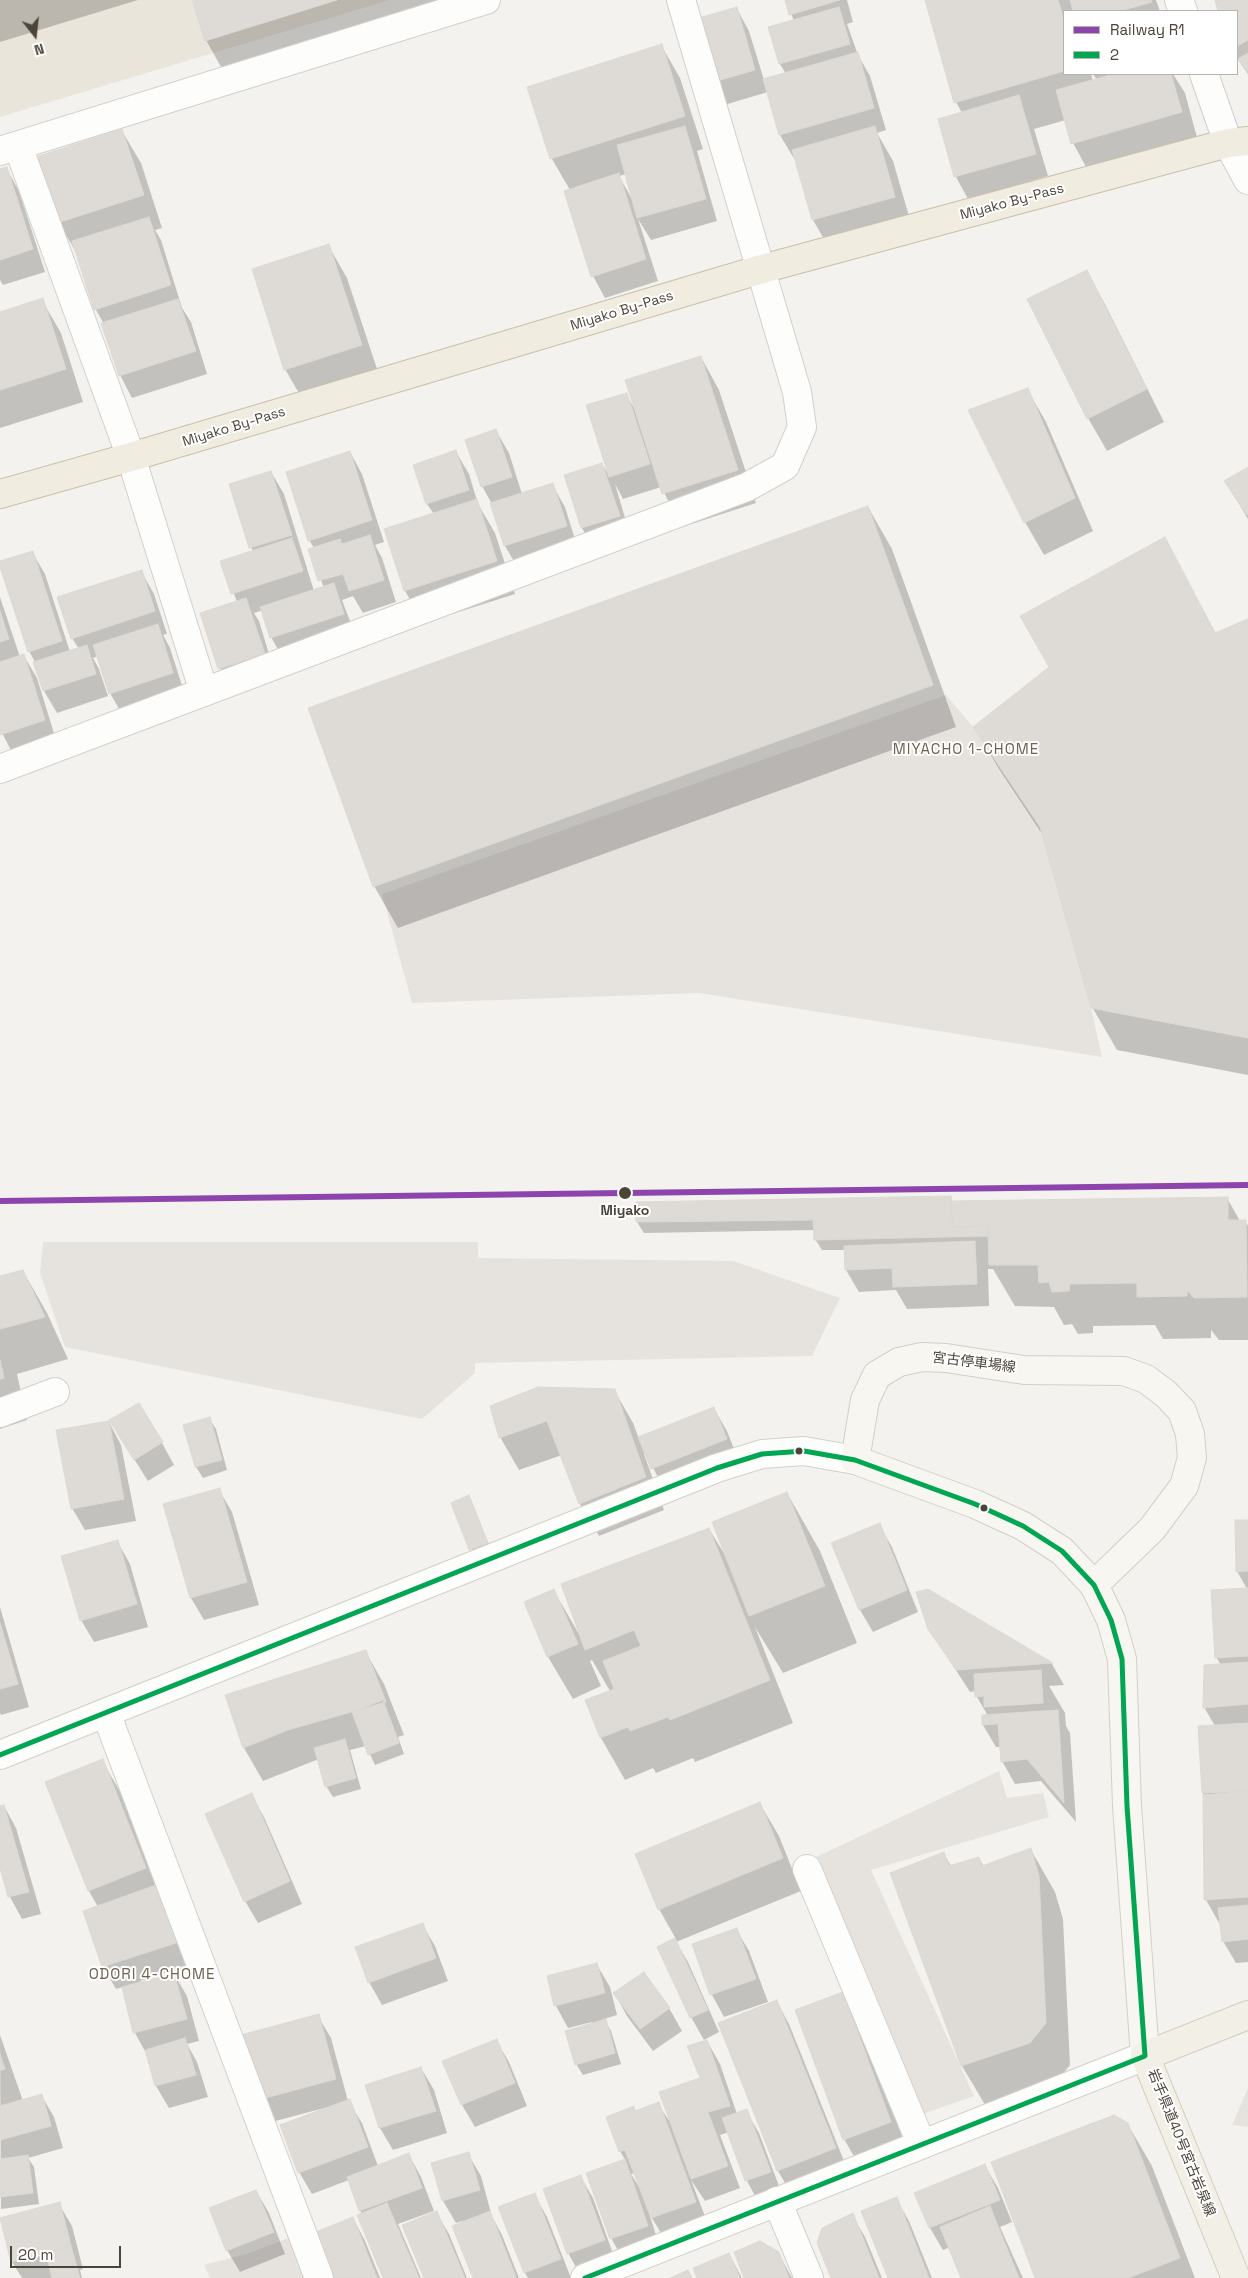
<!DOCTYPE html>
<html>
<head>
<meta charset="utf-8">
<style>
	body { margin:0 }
	#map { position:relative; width:1248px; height:2278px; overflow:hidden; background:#f4f2ee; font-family:"Space Grotesk",sans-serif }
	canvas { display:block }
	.legend { position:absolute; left:1063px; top:10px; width:175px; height:65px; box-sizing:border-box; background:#fff; border:1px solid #b7b4b0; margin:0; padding:6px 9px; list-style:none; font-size:15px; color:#4b4439 }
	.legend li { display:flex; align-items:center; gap:10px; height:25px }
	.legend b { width:25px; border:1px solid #b7b4b0 }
	.north { position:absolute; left:10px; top:10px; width:50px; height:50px; -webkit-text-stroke:4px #fff; paint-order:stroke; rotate:164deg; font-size:14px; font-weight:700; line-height:20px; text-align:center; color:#4b4439 }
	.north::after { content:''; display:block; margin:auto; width:18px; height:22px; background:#4b4439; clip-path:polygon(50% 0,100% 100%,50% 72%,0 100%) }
	.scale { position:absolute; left:10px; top:2246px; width:111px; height:22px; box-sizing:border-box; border:2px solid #4b4439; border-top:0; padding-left:6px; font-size:15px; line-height:18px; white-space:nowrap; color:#4b4439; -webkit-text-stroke:4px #fff; paint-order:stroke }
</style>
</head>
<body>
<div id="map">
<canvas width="1248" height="2278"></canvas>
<ul class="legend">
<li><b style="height:6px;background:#8e44ad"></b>Railway R1</li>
<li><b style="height:6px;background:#00a651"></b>2</li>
</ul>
<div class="north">N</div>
<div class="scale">20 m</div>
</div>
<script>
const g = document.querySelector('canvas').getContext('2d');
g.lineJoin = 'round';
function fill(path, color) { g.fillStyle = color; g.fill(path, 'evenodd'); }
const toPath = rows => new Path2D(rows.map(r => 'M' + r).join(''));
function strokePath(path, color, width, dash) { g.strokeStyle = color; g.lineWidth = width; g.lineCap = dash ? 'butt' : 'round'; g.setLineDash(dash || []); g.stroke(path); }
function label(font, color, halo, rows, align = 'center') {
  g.font = font + ' "Space Grotesk","Noto Sans JP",sans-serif'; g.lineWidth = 4; g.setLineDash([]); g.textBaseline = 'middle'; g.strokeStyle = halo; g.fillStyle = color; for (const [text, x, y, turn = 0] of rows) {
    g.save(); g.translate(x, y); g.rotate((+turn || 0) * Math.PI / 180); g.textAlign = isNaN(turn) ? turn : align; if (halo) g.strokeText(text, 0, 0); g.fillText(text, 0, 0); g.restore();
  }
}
fill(toPath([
	[0,0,390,0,0,117]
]), '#eae5da');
fill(toPath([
	[946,695,973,727,1040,827,1091,1008,1102,1057,699,993,412,1003,382,894],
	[43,1242,478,1242,478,1258,733,1261,840,1298,812,1356,475,1363,475,1373,422,1419,65,1347,40,1273],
	[999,1771,1007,1798,1043,1793,1049,1817,871,1870,974,2096,914,2117,816,1857],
	[1248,2088,1248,2127,1232,2125],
	[291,2237,307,2278,210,2278,204,2265,246,2254]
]), '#e6e3df');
fill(toPath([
	[0,0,138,0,0,42],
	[194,0,441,0,230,83,206,40],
	[786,0,847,0,853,22,847,24,858,55,870,76,886,130,877,133,893,161,913,230,832,253,813,220,795,156,793,157,780,135,768,92,724,105,711,82,737,9,749,31,764,80,786,74,780,64,770,28,794,21],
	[926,0,1156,0,1160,11,1064,11,1064,74,1091,74,1093,81,1097,80,1093,74,1173,74,1185,93,1199,145,1091,176,1073,143,1066,120,1034,129,1048,176,968,199,956,177,939,119,962,113,956,102],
	[1216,0,1248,0,1248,74,1237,58,1237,11,1220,11],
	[661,45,680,78,703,149,697,151,717,221,651,240,638,219,658,281,605,298,593,276,570,190,552,159,529,87],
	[626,174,632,199,619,176],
	[122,131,141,163,162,228,155,230,161,240,182,308,191,322,207,374,132,398,120,375,104,324,96,310,78,255,58,222],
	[6,168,19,191,45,272,3,285,0,280,0,170],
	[328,245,347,278,380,378,304,402,285,369],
	[1086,271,1105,304,1164,422,1107,451,1088,418],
	[42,300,61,333,83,402,0,428,0,314],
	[701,357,719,390,756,503,682,527,661,487,623,499,615,484,631,538,595,550,582,528,566,476,602,464,611,478,588,406,626,394,634,408],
	[1027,389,1046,422,1093,531,1044,555,1025,522],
	[496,431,509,453,522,494,552,484,565,507,578,549,518,568,505,546,492,504,482,486],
	[350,452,362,474,384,542,375,545,382,558,396,602,363,613,353,596,342,600,356,637,284,660,271,637,263,610,254,613,259,621,276,677,232,691,220,668,237,602,222,562,253,552,230,485,271,472,284,494,314,591,324,588,310,550,314,548,309,540],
	[456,452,469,474,478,504,495,533,515,594,424,623,405,591,386,530,434,514,427,504,415,465],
	[1248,468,1248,519,1226,482],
	[868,507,892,549,956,727,398,928,374,886],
	[1164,539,1216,634,1248,620,1248,1075,1117,1050,1092,1007,1044,837,999,769,974,727,1051,668],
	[32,552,45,574,70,652,79,649,72,638,141,571,154,594,167,634,163,635,170,648,185,695,123,716,110,693,98,656,93,658,99,669,108,696,57,713,44,691,35,662,29,651,0,563],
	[0,597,20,657,24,656,37,678,57,743,14,756,0,729],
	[950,1197,953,1202,1227,1198,1240,1221,1245,1221,1248,1226,1248,1340,1219,1340,1211,1330,1211,1338,1163,1339,1155,1325,1093,1326,1093,1333,1078,1334,1072,1324,1064,1325,1054,1307,1015,1306,993,1269,988,1269,989,1306,907,1309,896,1290,859,1292,846,1270,846,1250,822,1250,815,1239,815,1230,644,1233,637,1222,637,1203],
	[23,1271,47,1313,68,1359,17,1374,27,1420,0,1429,0,1278],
	[614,1390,633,1423,639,1439,714,1409,727,1431,739,1462,665,1491,646,1454,644,1454,664,1510,599,1536,580,1504,562,1455,519,1470,500,1437],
	[209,1418,216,1429,227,1470,203,1478,196,1467,184,1426],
	[109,1422,121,1445,136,1521,85,1530,72,1508],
	[124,1443,162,1443,174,1465,148,1481],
	[219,1490,232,1512,259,1605,204,1620,191,1598,165,1505],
	[787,1493,820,1551,857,1643,783,1673,755,1627,793,1723,695,1762,693,1758,656,1773,653,1768,625,1780,601,1738,610,1691,592,1660,590,1661,601,1686,573,1699,548,1657,526,1603,554,1591,579,1634,709,1529,727,1558],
	[469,1497,493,1554,477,1561,452,1503],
	[1248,1521,1248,1962,1236,1963,1223,1941,1222,1928,1206,1900,1203,1793,1215,1726,1204,1707,1221,1665,1216,1657,1247,1589,1237,1571],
	[879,1525,892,1547,918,1612,873,1632,860,1610],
	[117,1541,130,1564,148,1627,94,1642,81,1620],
	[928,1590,1052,1664,1064,1685,1049,1686,1065,1713,1066,1726,1070,1733,1076,1822,1041,1781,1015,1784,1002,1761,1001,1747,996,1747,983,1725,988,1716,977,1697,976,1691,970,1692,929,1628],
	[0,1607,29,1707,1,1715,0,1713],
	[365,1651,384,1684,404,1735,398,1737,404,1754,375,1765,366,1746,350,1750,361,1789,333,1797,326,1786,319,1759,263,1781,244,1748,227,1696],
	[102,1761,121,1793,158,1886,193,1963,140,1981,141,1983,174,1974,187,1996,199,2041,187,2044,197,2062,208,2097,169,2108,156,2086,147,2055,135,2033,123,1987,116,1989,103,1967,84,1912,98,1907,89,1891,46,1783],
	[251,1795,264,1817,302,1904,258,1923,245,1901],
	[760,1804,779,1836,801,1891,676,1942,688,1962,719,2032,704,2040,691,2017,659,1947,676,1939,659,1909],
	[4,1806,16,1828,41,1914,22,1919,10,1897,0,1863,0,1807],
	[1031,1850,1055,1892,1063,1919,1070,2065,1054,2085,987,2108,962,2066,891,1874,944,1854,951,1866,979,1858,984,1867],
	[422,1924,435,1946,448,1981,382,2005,369,1982],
	[736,1929,749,1951,768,2002,724,2017,712,1995,693,1945],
	[597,1965,610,1987,617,2015,604,2019,611,2031,621,2064,583,2075,576,2064,592,2022,568,2028,556,2006,548,1977],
	[842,1993,861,2026,909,2155,863,2172,844,2139],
	[615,1994,669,2008,682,2031,653,2051,627,2016],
	[777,2002,789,2024,848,2171,791,2193,778,2171,720,2024],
	[318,2016,331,2038,348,2101,362,2123,378,2166,409,2155,421,2177,434,2211,398,2224,421,2278,385,2278,349,2180,312,2194,299,2172,328,2107,268,2123,255,2101],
	[0,2035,23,2101,41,2095,54,2117,63,2148,28,2158,34,2167,39,2204,1,2209],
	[496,2040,509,2062,527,2106,475,2127,462,2105,444,2061],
	[707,2041,720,2064,737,2114,746,2111,759,2133,782,2194,759,2203,747,2181,729,2132,720,2135,740,2188,705,2201,691,2180,708,2224,665,2240,649,2213,660,2248,624,2261,611,2238,625,2160,620,2151,635,2112,658,2104,674,2128,701,2079],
	[635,2173,640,2186,639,2187,631,2174],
	[421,2068,434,2090,447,2133,393,2150,380,2128,367,2086],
	[1127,2123,1152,2166,1195,2278,1037,2278],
	[468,2154,481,2176,491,2213,490,2213,502,2235,519,2278,474,2278,462,2221,456,2223,443,2201],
	[985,2166,998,2188,1012,2222,1000,2227,1023,2278,963,2278,950,2247,943,2250,930,2228,916,2193],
	[580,2176,593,2198,616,2262,581,2276,568,2253],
	[256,2191,269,2213,285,2254,240,2272,227,2250],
	[534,2194,547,2217,571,2278,528,2278,525,2273,500,2208],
	[896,2199,909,2221,932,2278,889,2278],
	[59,2204,72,2226,83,2269,80,2270,82,2278,22,2278,12,2262,1,2219],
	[47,2252,47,2254,18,2262,17,2259],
	[436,2212,449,2234,467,2278,425,2278],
	[852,2215,865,2237,882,2278,833,2278],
	[353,2218,365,2241,380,2278,332,2278],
	[778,2252,792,2278,746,2278],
	[729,2254,742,2278,699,2278]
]), '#0003');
const building = toPath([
	[192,0,337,0,205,41,192,0],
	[785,0,840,0,789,15,785,0],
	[925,0,1058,0,1064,20,1064,71,954,103,925,0],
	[1070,0,1151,0,1152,2,1120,11,1073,11,1070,0],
	[1215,0,1248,0,1248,40,1237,46,1237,11,1218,11,1215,0],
	[737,7,755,70,710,83,692,20,737,7],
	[839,7,850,44,779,64,768,27,839,7],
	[662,44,685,116,550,159,527,87,662,44],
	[858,52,874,108,779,135,763,79,858,52],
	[1248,53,1248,72,1238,59,1248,53],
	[1114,74,1171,74,1182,112,1071,144,1056,90,1114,74],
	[1019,95,1036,154,954,177,938,119,1019,95],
	[685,126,706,199,637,218,617,145,685,126],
	[875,126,895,197,812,220,792,150,875,126],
	[122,129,144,195,57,223,36,157,122,129],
	[7,167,33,249,0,260,0,169,7,167],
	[619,173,646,259,591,277,564,191,619,173],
	[149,217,171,285,94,310,72,241,149,217],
	[329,244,362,345,284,370,252,269,329,244],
	[1087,270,1147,389,1087,419,1027,299,1087,270],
	[43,298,66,369,0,390,0,312,43,298],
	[178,299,196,351,119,376,101,323,178,299],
	[701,356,738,470,662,494,625,380,701,356],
	[1028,388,1075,498,1024,523,968,410,1028,388],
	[627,393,650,464,609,477,586,405,627,393],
	[496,429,512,477,481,487,465,440,496,429],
	[456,450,469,490,426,504,413,465,456,450],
	[350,451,372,520,308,541,286,472,350,451],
	[602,463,620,516,581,528,564,475,602,463],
	[1248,467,1248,514,1247,515,1224,481,1248,467],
	[271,471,292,535,249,548,229,484,271,471],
	[553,483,567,526,504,546,490,503,553,483],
	[477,499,497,561,404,591,384,529,477,499],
	[868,506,933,685,373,887,308,708,868,506],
	[370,535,384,580,349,591,343,574,318,581,308,549,340,539,342,544,370,535],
	[1165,537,1215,633,1248,619,1248,1038,1091,1008,1040,827,973,727,1049,667,1020,616,1165,537],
	[292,538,303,571,231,594,220,561,292,538],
	[33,551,62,641,28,652,0,567,0,561,33,551],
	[142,570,155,611,71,639,57,597,142,570],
	[334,583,344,614,270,638,260,607,334,583],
	[246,598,265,654,218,669,200,613,246,598],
	[0,611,9,639,0,642,0,611],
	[158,624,173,673,109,694,93,645,158,624],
	[87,645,96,674,43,691,33,662,87,645],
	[24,654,45,720,0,735,0,662,24,654],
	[951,1196,952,1227,988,1226,989,1236,814,1240,813,1220,636,1222,636,1202,951,1196],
	[1228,1197,1228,1220,1246,1220,1247,1297,1194,1298,1187,1290,1187,1296,1137,1297,1137,1283,1070,1284,1069,1291,1052,1292,1049,1282,1039,1283,1038,1265,989,1265,988,1226,952,1227,951,1201,1228,1197],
	[975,1241,977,1284,893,1287,892,1268,845,1270,844,1246,975,1241],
	[23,1270,45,1317,0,1329,0,1276,23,1270],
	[0,1360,4,1378,0,1379,0,1360],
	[538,1387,615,1389,646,1477,579,1504,547,1421,499,1438,490,1406,538,1387],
	[139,1403,163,1442,134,1460,109,1420,139,1403],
	[714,1407,727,1439,651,1469,638,1437,714,1407],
	[210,1417,222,1460,195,1467,183,1425,210,1417],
	[109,1421,124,1499,71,1509,56,1430,109,1421],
	[220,1488,247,1582,190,1598,163,1504,220,1488],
	[787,1492,825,1586,749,1616,712,1522,787,1492],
	[469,1495,488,1543,469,1550,451,1503,469,1495],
	[1235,1520,1248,1520,1248,1571,1236,1572,1235,1520],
	[880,1523,907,1590,859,1610,831,1543,880,1523],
	[709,1528,770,1680,670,1720,668,1717,630,1731,628,1727,600,1738,585,1700,614,1689,603,1661,641,1646,634,1630,585,1650,561,1584,709,1528],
	[118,1540,137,1604,80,1621,61,1556,118,1540],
	[1248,1588,1248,1656,1215,1658,1211,1590,1248,1588],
	[554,1589,578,1644,547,1657,524,1602,554,1589],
	[928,1589,1053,1663,956,1670,928,1629,916,1592,928,1589],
	[0,1623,18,1684,0,1689,0,1623],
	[366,1650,386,1702,288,1730,243,1748,225,1695,366,1650],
	[1248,1662,1248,1704,1203,1708,1204,1665,1248,1662],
	[1041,1670,1043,1703,984,1707,984,1696,975,1697,974,1674,1041,1670],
	[383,1700,399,1743,368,1755,352,1712,383,1700],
	[1058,1710,1064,1803,1027,1759,1001,1762,998,1724,982,1725,982,1715,1058,1710],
	[1248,1723,1248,1791,1202,1793,1198,1726,1248,1723],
	[345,1739,356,1778,325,1787,314,1748,345,1739],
	[103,1759,146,1868,88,1891,45,1782,103,1759],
	[1248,1791,1248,1897,1204,1900,1203,1795,1248,1791],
	[252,1793,290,1881,244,1902,205,1814,252,1793],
	[760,1802,783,1858,658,1910,635,1854,760,1802],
	[4,1805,29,1892,8,1897,0,1868,0,1806,4,1805],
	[1031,1848,1039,1876,1046,2023,1030,2043,961,2066,890,1873,944,1852,949,1866,979,1857,982,1866,1031,1848],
	[162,1883,182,1941,102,1967,83,1911,162,1883],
	[1248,1905,1248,1939,1222,1942,1218,1908,1248,1905],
	[423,1923,436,1958,368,1983,355,1947,423,1923],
	[737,1928,756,1979,710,1995,692,1944,737,1928],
	[675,1938,708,2010,690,2018,657,1947,675,1938],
	[597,1963,605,1993,554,2006,547,1976,597,1963],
	[644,1972,670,2008,640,2029,613,1993,644,1972],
	[174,1973,187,2019,133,2033,122,1987,174,1973],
	[843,1992,891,2122,843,2140,795,2010,843,1992],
	[777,2000,836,2148,777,2171,718,2023,777,2000],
	[319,2014,336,2079,254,2101,237,2036,319,2014],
	[606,2019,615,2053,575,2065,565,2031,606,2019],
	[185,2038,196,2075,155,2086,145,2050,185,2038],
	[497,2039,515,2083,461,2105,442,2061,497,2039],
	[707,2040,730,2106,708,2112,728,2166,691,2179,659,2092,700,2078,687,2046,707,2040],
	[0,2054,5,2069,0,2071,0,2054],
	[421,2067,436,2111,379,2128,365,2085,421,2067],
	[42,2094,51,2126,0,2140,0,2106,42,2094],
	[350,2099,368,2147,298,2173,280,2125,350,2099],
	[659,2102,696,2202,651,2218,625,2150,619,2152,606,2117,634,2106,635,2111,659,2102],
	[747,2109,771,2172,745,2181,722,2118,747,2109],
	[1114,2115,1128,2123,1180,2258,1128,2278,1035,2278,991,2162,1114,2115],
	[469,2152,480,2190,442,2201,431,2163,469,2152],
	[409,2153,422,2188,359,2211,347,2177,409,2153],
	[28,2155,33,2193,0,2197,0,2159,28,2155],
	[625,2159,648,2226,610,2239,586,2173,625,2159],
	[985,2164,1000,2200,929,2228,914,2193,985,2164],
	[581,2175,605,2240,567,2254,543,2189,581,2175],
	[256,2190,274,2232,226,2251,209,2208,256,2190],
	[535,2193,561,2259,524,2273,498,2207,535,2193],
	[897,2197,929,2278,888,2278,861,2211,897,2197],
	[60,2202,71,2246,11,2262,0,2218,60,2202],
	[387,2203,419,2278,383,2278,357,2215,387,2203],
	[990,2206,1019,2278,961,2278,940,2227,990,2206],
	[437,2211,465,2278,424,2278,402,2225,437,2211],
	[490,2211,516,2277,515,2278,473,2278,452,2226,490,2211],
	[853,2213,879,2278,831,2278,817,2243,822,2228,853,2213],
	[353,2217,377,2278,331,2278,313,2233,353,2217],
	[760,2241,779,2252,789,2278,744,2278,734,2252,760,2241],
	[71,2246,80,2278,52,2278,46,2253,71,2246],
	[729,2253,740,2278,697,2278,693,2268,729,2253],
	[688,2270,692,2278,670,2278,688,2270]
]);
fill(building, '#dedbd6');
strokePath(building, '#dcd9d4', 1);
const minor = toPath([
	[18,146,131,457,204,692,747,487,785,466,802,427,797,392,681,0],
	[0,151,486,0],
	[0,1413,55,1392],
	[106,1713,319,2278],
	[807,1869,921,2143],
	[585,2278,1145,2056]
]);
const tertiary = toPath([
	[1179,0,1183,11],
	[1204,74,1228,143,1248,180],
	[0,769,204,692],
	[0,1755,717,1468,762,1454,804,1451,855,1460],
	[777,2201,809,2278]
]);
const secondary = toPath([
	[1094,1585,1152,1529,1184,1486,1192,1458,1190,1434,1182,1411,1166,1394,1146,1379,1124,1371,1024,1370,946,1358,922,1357,899,1362,877,1375,865,1400,855,1460,975,1504,1023,1526,1062,1551,1094,1585,1111,1620,1122,1659,1127,1806,1145,2056]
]);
const primary = toPath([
	[1236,2278,1145,2056,1248,2015]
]);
const trunk = toPath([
	[0,494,131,457,762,269,1228,143,1248,141]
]);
strokePath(minor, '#d2d0cb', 30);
strokePath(tertiary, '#d2d0cb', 30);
strokePath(secondary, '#d3cfc5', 30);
strokePath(primary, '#d6cebb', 30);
strokePath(trunk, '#ccbfa9', 30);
strokePath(minor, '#fdfdfc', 28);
strokePath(tertiary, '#fdfdfc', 28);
strokePath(secondary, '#f7f6f1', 28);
strokePath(primary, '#f2efe6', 28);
strokePath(trunk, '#f0ece0', 28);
strokePath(toPath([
	[0,1755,717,1468,762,1454,804,1451,855,1460,975,1504,1023,1526,1062,1551,1094,1585,1111,1620,1122,1659,1127,1806,1145,2056,585,2278]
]), '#00a651', 5);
strokePath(toPath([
	[0,1201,1248,1185]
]), '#8e44ad', 6);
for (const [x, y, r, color] of [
	[625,1193,7,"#4b4439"],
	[799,1451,4.5,"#4b4439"],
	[984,1508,4.5,"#4b4439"]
]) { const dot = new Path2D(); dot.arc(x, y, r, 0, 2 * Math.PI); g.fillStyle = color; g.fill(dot); strokePath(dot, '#fff', 2); }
label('14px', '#4b4439', '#fff', [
	["Miyako By-Pass",1012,202,-15],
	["Miyako By-Pass",622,311,-17],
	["Miyako By-Pass",234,427,-17],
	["宮古停車場線",974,1363,7],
	["岩手県道40号宮古岩泉線",1181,2143,68]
]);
label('bold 14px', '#4b4439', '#fff', [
	["Miyako",625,1211]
]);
g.letterSpacing = '1px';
label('15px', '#6e6250', '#fff', [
	["MIYACHO 1-CHOME",966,750],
	["ODORI 4-CHOME",152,1975]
]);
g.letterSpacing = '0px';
</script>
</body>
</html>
